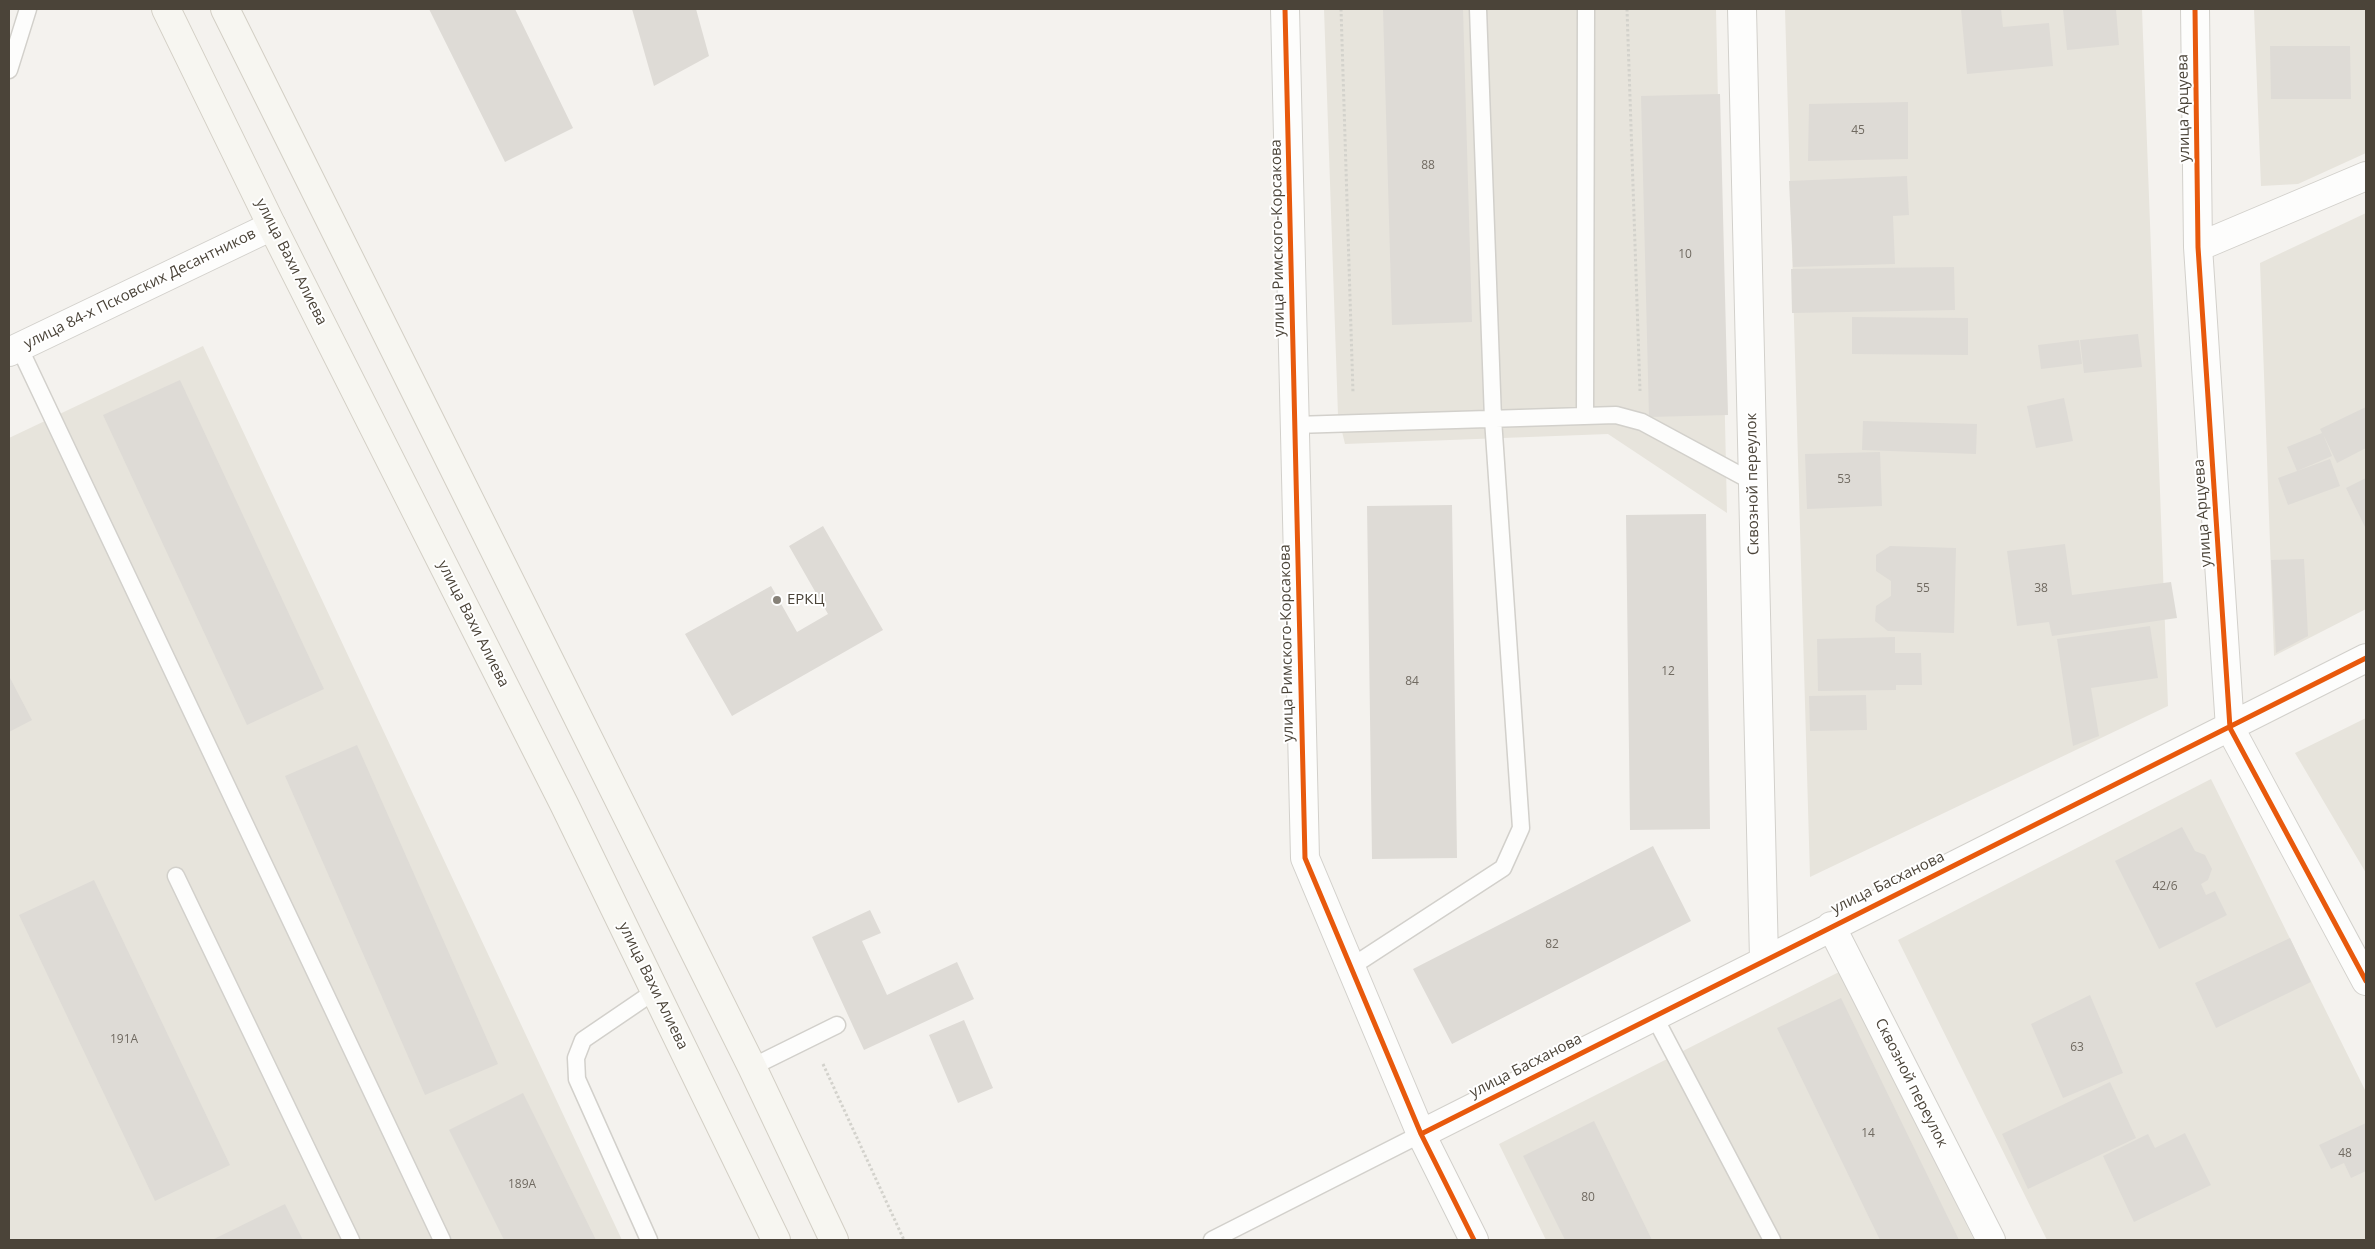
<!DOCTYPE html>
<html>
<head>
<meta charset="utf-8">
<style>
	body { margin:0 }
	#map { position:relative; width:2375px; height:1249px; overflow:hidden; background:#f4f2ee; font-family:"Open Sans",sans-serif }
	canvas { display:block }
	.frame { position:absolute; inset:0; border:10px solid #4b4439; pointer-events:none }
</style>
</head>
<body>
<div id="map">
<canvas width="2375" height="1249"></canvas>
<div class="frame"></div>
</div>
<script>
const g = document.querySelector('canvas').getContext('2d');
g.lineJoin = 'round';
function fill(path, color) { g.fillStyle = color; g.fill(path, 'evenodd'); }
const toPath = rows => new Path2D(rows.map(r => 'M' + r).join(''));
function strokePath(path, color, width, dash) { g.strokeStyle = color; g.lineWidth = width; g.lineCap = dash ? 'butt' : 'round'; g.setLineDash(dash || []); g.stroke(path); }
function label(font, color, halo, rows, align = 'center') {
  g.font = font + ' "Open Sans",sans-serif'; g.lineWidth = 4; g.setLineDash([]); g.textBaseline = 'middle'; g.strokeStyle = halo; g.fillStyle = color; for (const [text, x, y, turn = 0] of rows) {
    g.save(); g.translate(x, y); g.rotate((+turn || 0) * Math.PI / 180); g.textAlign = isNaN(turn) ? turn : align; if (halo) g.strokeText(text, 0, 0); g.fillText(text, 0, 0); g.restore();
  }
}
fill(toPath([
	[1324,9,1716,9,1727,513,1608,434,1345,444,1338,415],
	[1785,9,2142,9,2168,706,1810,877],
	[2254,9,2366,9,2366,153,2298,184,2261,186],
	[2366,213,2366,609,2274,656,2260,263],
	[203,346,622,1240,9,1240,9,438],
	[2366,718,2366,873,2295,753],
	[2211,779,2366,1092,2366,1240,2047,1240,1898,940],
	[1841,971,1974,1240,1546,1240,1499,1144]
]), '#e7e4dc');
fill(toPath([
	[429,9,515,9,573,128,505,162],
	[632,9,696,9,709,56,654,86],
	[1383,9,1463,9,1472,322,1392,325],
	[1961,9,2001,9,2003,27,2049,23,2053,66,1967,74],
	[2063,9,2116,9,2119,45,2067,50],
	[2270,46,2350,46,2351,99,2271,99],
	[1720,94,1728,415,1649,417,1641,96],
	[1908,102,1908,159,1808,161,1809,104],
	[1907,176,1909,215,1893,216,1895,264,1793,267,1789,181],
	[1954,267,1955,310,1792,313,1791,269],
	[1852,317,1968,318,1968,355,1852,354],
	[2138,334,2142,367,2084,373,2080,340],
	[2079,340,2082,364,2041,369,2038,345],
	[180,380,324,689,247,725,103,415],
	[2064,398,2073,441,2036,448,2027,406],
	[2366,407,2366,448,2337,463,2323,434,2332,456,2297,471,2287,447,2322,433,2320,429],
	[1863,421,1977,424,1976,454,1862,450],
	[1880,452,1882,506,1807,509,1805,454],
	[2330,459,2340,486,2288,505,2278,478],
	[2366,478,2366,529,2346,488],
	[1452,505,1457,858,1372,859,1367,506],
	[1706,514,1710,829,1630,830,1626,515],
	[823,526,883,630,732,716,685,634,771,586,797,632,828,614,789,546],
	[2065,544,2072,595,2171,582,2177,618,2052,636,2049,622,2017,626,2007,551],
	[1890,546,1956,548,1954,633,1888,631,1875,621,1876,606,1891,596,1891,581,1876,571,1876,555],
	[2304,559,2308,636,2276,653,2271,560],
	[2150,626,2158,678,2091,688,2099,736,2073,746,2057,639],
	[1895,637,1895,653,1921,653,1922,685,1896,685,1896,690,1818,691,1817,639],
	[9,676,32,720,9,732],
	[1866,695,1867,730,1810,731,1809,696],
	[357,745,498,1064,425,1095,285,776],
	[2182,827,2195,851,2205,855,2212,869,2208,880,2201,884,2206,895,2215,891,2227,915,2159,949,2115,861],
	[1653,846,1691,921,1452,1044,1413,969],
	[94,880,230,1165,155,1201,19,915],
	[870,910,881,933,862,941,887,995,957,962,974,999,864,1050,812,937],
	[2290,938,2311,982,2216,1028,2195,983],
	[2090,995,2123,1073,2063,1098,2031,1024],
	[1841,998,1959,1240,1880,1240,1777,1028],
	[964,1020,993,1088,958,1103,929,1035],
	[2110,1082,2136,1138,2028,1189,2002,1134],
	[523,1093,596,1240,504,1240,449,1130],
	[1594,1121,1652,1240,1565,1240,1523,1156],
	[2366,1123,2366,1171,2351,1178,2344,1163,2331,1169,2319,1145],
	[2185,1133,2211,1185,2134,1222,2103,1156,2148,1134,2155,1148],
	[285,1204,303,1240,212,1240]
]), '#dedbd6');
const lane = toPath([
	[9,70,28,9],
	[19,347,442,1240],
	[1585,415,1586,9],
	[1295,425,1616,415,1642,422,1753,482],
	[176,876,351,1240],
	[1351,967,1503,868,1521,828,1493,419,1478,9],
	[1654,1016,1772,1240],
	[752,1067,837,1025],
	[649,1240,577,1079,576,1058,583,1040,655,991],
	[1212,1240,1421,1134]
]);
const street = toPath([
	[1285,9,1305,858,1421,1134,1474,1240],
	[1742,9,1764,959],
	[2195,9,2198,247,2230,728,2366,981],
	[2198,247,2366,176],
	[9,352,272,226],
	[1831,926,1991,1240],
	[1421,1134,2366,658]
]);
const secondary = toPath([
	[166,9,272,226,564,804,776,1240],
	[225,9,752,1067,834,1240]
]);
strokePath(lane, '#d2d0cb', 19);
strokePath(street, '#d2d0cb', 30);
strokePath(secondary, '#d3cfc5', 30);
strokePath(toPath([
	[1341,9,1353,393],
	[1627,9,1640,391],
	[823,1064,904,1240]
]), '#d3d2cc', 3, [2.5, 2.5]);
strokePath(lane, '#fdfdfc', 16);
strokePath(street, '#fdfdfc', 28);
strokePath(secondary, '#f7f6f1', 28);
strokePath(toPath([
	[1285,9,1305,858,1421,1134,1474,1240],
	[2195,9,2198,247,2230,728,2366,981],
	[1421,1134,2366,658]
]), '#e8590c', 5);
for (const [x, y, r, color] of [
	[777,600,5,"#868178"]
]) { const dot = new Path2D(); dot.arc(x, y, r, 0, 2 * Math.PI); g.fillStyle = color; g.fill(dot); strokePath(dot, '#fff', 2); }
label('12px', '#706a61', null, [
	["45",1858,131],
	["88",1428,166],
	["10",1685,255],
	["53",1844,480],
	["55",1923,589],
	["38",2041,589],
	["12",1668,672],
	["84",1412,682],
	["42/6",2165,887],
	["82",1552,945],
	["191А",124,1040],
	["63",2077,1048],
	["14",1868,1134],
	["48",2345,1154],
	["189А",522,1185],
	["80",1588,1198]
]);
label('15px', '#4b4439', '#fff', [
	["улица Арцуева",2184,108,-91],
	["улица Римского-Корсакова",1278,238,-91],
	["улица Вахи Алиева",291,262,63],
	["улица 84-х Псковских Десантников",140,289,-26],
	["Сквозной переулок",1753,484,-91],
	["улица Арцуева",2203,513,-94],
	["улица Вахи Алиева",473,624,63],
	["улица Римского-Корсакова",1287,643,-91],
	["улица Басханова",1888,883,-26],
	["улица Вахи Алиева",653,986,64],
	["улица Басханова",1526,1066,-27],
	["Сквозной переулок",1911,1083,63]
]);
label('15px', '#4b4439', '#fff', [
	["ЕРКЦ",787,600]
], 'left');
</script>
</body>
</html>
